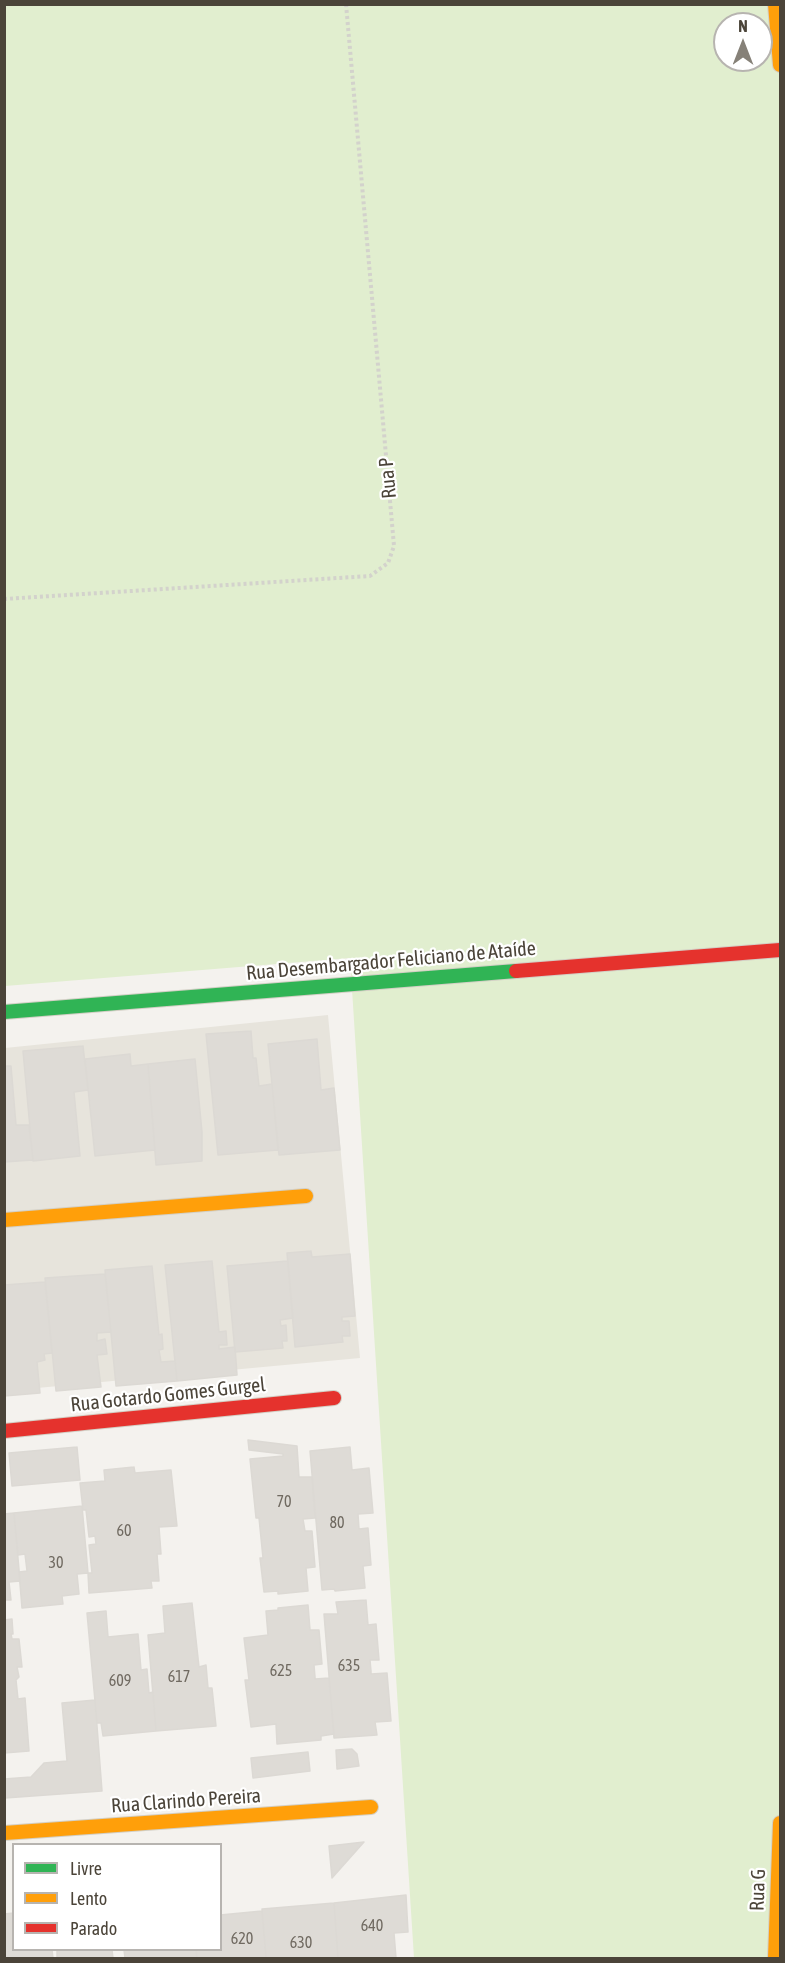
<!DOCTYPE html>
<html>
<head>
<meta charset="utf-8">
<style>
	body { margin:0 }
	#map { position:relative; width:785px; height:1963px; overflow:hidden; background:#f4f2ee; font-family:"Asap Condensed",sans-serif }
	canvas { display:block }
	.frame { position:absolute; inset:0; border:6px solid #4b4439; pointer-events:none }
	.legend { position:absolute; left:12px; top:1843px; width:210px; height:108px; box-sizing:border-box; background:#fff; border:2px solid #b7b4b0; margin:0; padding:8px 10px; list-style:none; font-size:18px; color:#4b4439 }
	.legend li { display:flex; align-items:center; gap:12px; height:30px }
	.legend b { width:30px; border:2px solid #b7b4b0 }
	.north { position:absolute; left:713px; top:12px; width:60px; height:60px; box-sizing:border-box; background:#fff; border:2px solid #b7b4b0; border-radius:50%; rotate:0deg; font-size:16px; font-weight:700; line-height:24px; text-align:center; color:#4b4439 }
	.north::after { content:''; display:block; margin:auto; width:21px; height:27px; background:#868178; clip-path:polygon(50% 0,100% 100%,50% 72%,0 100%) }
</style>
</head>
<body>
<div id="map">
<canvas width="785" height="1963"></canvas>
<div class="frame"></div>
<ul class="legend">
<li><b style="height:8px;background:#30b455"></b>Livre</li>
<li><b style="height:8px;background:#ff9f0a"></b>Lento</li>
<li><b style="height:8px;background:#e5322d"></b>Parado</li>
</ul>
<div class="north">N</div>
</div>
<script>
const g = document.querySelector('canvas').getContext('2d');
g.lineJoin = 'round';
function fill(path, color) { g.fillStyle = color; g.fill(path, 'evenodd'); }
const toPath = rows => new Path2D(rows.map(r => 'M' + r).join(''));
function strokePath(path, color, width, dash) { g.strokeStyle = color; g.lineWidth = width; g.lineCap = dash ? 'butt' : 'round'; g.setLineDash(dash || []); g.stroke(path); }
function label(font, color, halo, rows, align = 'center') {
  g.font = font + ' "Asap Condensed",sans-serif'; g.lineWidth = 4.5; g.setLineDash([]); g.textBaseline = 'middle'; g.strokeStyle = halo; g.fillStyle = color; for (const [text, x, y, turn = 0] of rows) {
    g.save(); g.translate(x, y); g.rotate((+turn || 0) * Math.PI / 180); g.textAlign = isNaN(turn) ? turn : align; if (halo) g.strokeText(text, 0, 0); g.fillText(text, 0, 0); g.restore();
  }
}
fill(toPath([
	[328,1015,360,1358,5,1391,5,1048]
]), '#e7e4dc');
fill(toPath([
	[5,5,780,5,780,1958,414,1958,350,958,5,986],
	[725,24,761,24,761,60,725,60]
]), '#e1eecf');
const building = toPath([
	[251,1031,253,1058,256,1058,259,1086,272,1084,278,1150,218,1155,206,1034,251,1031],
	[317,1039,321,1090,334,1088,340,1150,279,1155,268,1044,317,1039],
	[83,1046,88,1090,74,1092,80,1156,33,1161,23,1051,83,1046],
	[130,1054,131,1066,148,1064,155,1150,95,1156,85,1059,130,1054],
	[195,1059,202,1132,202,1161,156,1165,148,1064,195,1059],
	[4,1066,11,1066,16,1125,29,1125,33,1160,4,1162,4,1066],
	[311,1251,312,1257,350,1254,355,1316,342,1317,342,1321,349,1321,350,1336,342,1336,343,1342,295,1347,287,1253,311,1251],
	[212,1261,219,1332,226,1331,227,1345,219,1345,219,1349,235,1347,237,1375,177,1381,165,1265,212,1261],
	[288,1261,293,1318,280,1320,281,1326,286,1325,287,1341,282,1341,283,1348,235,1352,227,1266,288,1261],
	[152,1266,159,1335,162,1334,163,1349,159,1350,161,1362,175,1361,177,1381,116,1386,105,1270,152,1266],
	[105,1274,111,1332,97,1333,97,1341,105,1339,107,1354,97,1355,101,1387,56,1391,45,1278,105,1274],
	[45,1282,52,1353,44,1354,45,1360,37,1362,40,1393,4,1396,4,1285,45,1282],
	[248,1440,297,1446,299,1477,312,1477,315,1518,303,1519,305,1531,312,1531,315,1567,306,1568,308,1591,278,1594,278,1591,264,1592,260,1558,263,1558,259,1518,256,1518,250,1459,283,1456,283,1454,249,1450,248,1440],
	[77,1447,80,1480,12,1486,9,1453,77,1447],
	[350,1447,352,1470,369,1468,373,1513,358,1514,359,1529,368,1528,371,1565,363,1566,365,1588,335,1591,334,1589,322,1590,310,1451,350,1447],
	[134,1467,135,1473,171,1470,177,1526,159,1527,161,1554,157,1554,159,1581,151,1581,152,1588,89,1593,88,1573,92,1573,89,1545,96,1544,95,1536,89,1537,86,1510,83,1510,80,1483,105,1481,104,1470,134,1467],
	[82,1506,88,1573,77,1574,79,1594,62,1596,63,1604,22,1608,19,1572,27,1571,25,1554,18,1555,14,1513,82,1506],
	[14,1513,20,1581,9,1582,11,1600,4,1600,4,1514,14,1513],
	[366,1600,368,1625,376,1624,379,1660,370,1660,371,1671,371,1674,387,1673,391,1721,375,1722,377,1735,334,1738,324,1614,338,1614,336,1602,366,1600],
	[192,1603,199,1667,206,1665,208,1688,212,1688,216,1726,156,1731,148,1635,165,1633,163,1606,192,1603],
	[308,1605,310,1630,319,1630,322,1664,314,1665,315,1677,315,1679,329,1678,334,1734,321,1736,321,1740,277,1744,276,1724,251,1727,245,1680,249,1680,244,1638,268,1635,266,1611,278,1610,278,1608,308,1605],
	[106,1611,108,1637,138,1634,141,1670,147,1669,149,1693,153,1692,156,1731,103,1736,101,1723,97,1723,87,1613,106,1611],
	[12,1619,13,1634,11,1634,12,1639,19,1639,22,1667,17,1667,19,1677,16,1680,18,1699,25,1698,29,1751,4,1753,4,1620,12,1619],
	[95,1700,102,1791,5,1798,4,1779,31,1777,44,1763,67,1761,62,1703,95,1700],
	[352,1749,357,1754,359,1766,337,1769,336,1750,352,1749],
	[308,1752,310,1771,253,1778,251,1758,308,1752],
	[364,1842,332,1878,329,1846,364,1842],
	[406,1895,408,1932,394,1933,396,1958,338,1958,334,1903,406,1895],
	[334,1903,338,1958,266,1958,262,1909,334,1903],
	[262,1911,266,1958,197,1958,196,1950,220,1950,220,1915,262,1911],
	[14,1913,14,1950,52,1950,53,1958,4,1958,4,1914,14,1913],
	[57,1950,112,1950,113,1958,57,1958,57,1950],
	[124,1950,196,1950,197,1958,125,1958,124,1950]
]);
fill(building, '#dedbd6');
strokePath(building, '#dcd9d4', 1.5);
const fast = toPath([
	[4,1012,516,971]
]);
const slow = toPath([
	[775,4,780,65],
	[4,1220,306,1196],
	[4,1833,371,1807],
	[775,1958,780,1823]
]);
const jam = toPath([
	[516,971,780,950],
	[4,1431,334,1398]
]);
strokePath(fast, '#d3cfc5', 16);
strokePath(slow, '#d3cfc5', 16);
strokePath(jam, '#d3cfc5', 16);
strokePath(toPath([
	[4,599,370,576,388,563,394,546,346,4]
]), '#d3d2cc', 4, [3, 3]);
strokePath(fast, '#30b455', 14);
strokePath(slow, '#ff9f0a', 14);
strokePath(jam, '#e5322d', 14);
label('16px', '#706a61', null, [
	["70",284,1502],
	["80",337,1523],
	["60",124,1531],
	["30",56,1563],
	["635",349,1666],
	["625",281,1671],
	["617",179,1677],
	["609",120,1681],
	["640",372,1926],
	["620",242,1939],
	["630",301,1943]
]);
label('20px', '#4b4439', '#fff', [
	["Rua P",388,478,-95],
	["Rua Desembargador Feliciano de Ataíde",391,961,-5],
	["Rua Gotardo Gomes Gurgel",168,1395,-6],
	["Rua Clarindo Pereira",186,1801,-4],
	["Rua G",758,1890,-88]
]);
</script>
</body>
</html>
